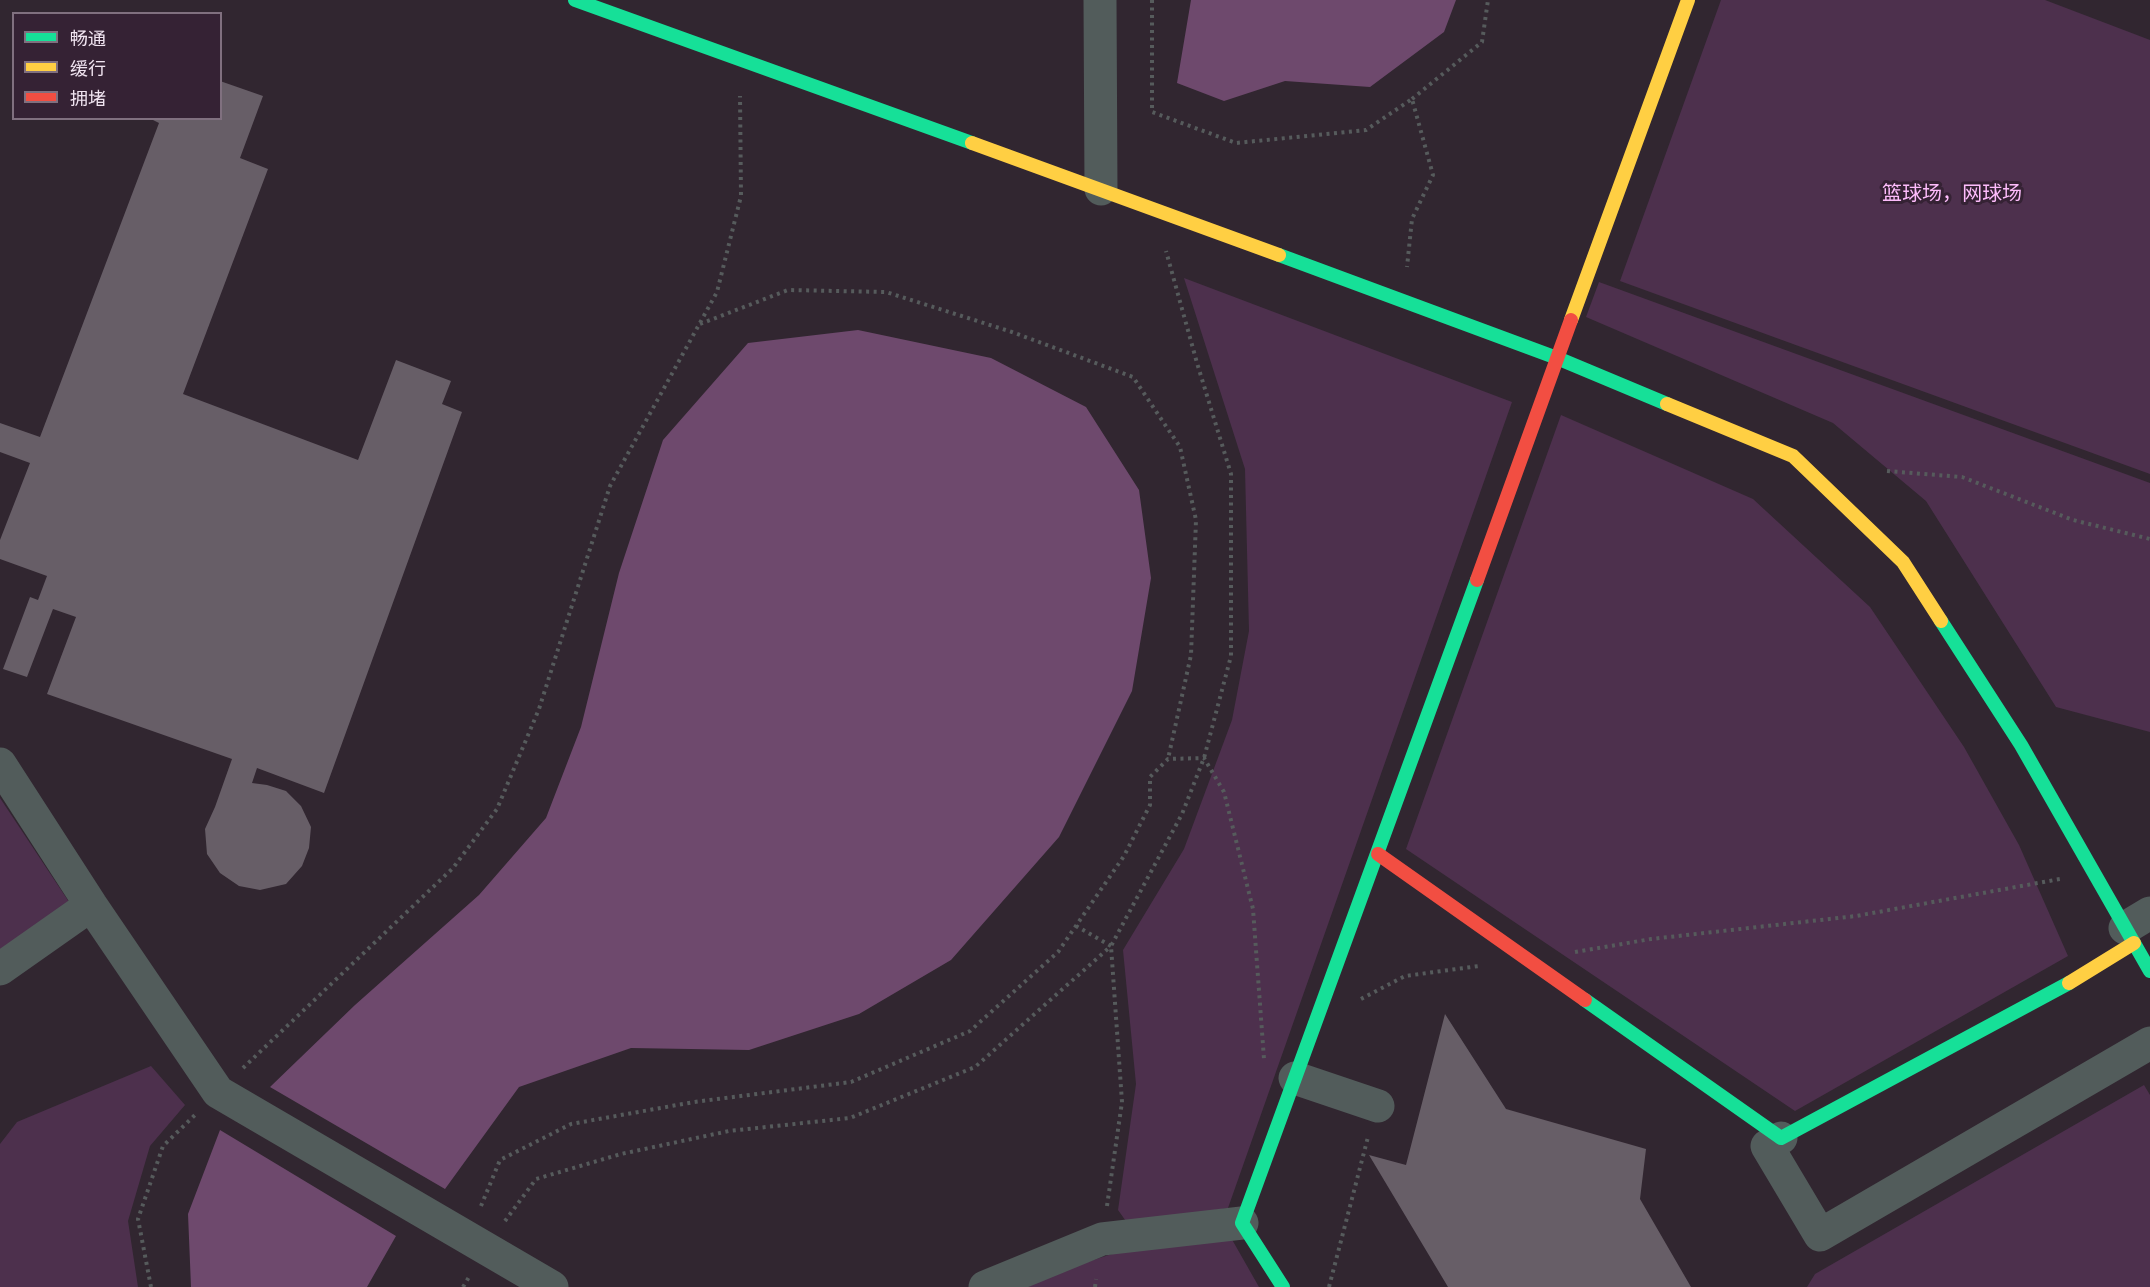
<!DOCTYPE html>
<html>
<head>
<meta charset="utf-8">
<style>
	body { margin:0 }
	#map { position:relative; width:2150px; height:1287px; overflow:hidden; background:#312630; font-family:Montserrat,"Noto Sans SC",sans-serif }
	canvas { display:block }
	.legend { position:absolute; left:12px; top:12px; width:210px; height:108px; box-sizing:border-box; background:#352234; border:2px solid #80707f; margin:0; padding:8px 10px; list-style:none; font-size:18px; color:#f0e4f0 }
	.legend li { display:flex; align-items:center; gap:12px; height:30px }
	.legend b { width:30px; border:2px solid #80707f }
</style>
</head>
<body>
<div id="map">
<canvas width="2150" height="1287"></canvas>
<ul class="legend">
<li><b style="height:8px;background:#16e098"></b>畅通</li>
<li><b style="height:8px;background:#ffcf43"></b>缓行</li>
<li><b style="height:8px;background:#f24e42"></b>拥堵</li>
</ul>
</div>
<script>
const g = document.querySelector('canvas').getContext('2d');
g.lineJoin = 'round';
function fill(path, color) { g.fillStyle = color; g.fill(path, 'evenodd'); }
const toPath = rows => new Path2D(rows.map(r => 'M' + r).join(''));
function strokePath(path, color, width, dash) { g.strokeStyle = color; g.lineWidth = width; g.lineCap = dash ? 'butt' : 'round'; g.setLineDash(dash || []); g.stroke(path); }
function label(font, color, halo, rows, align = 'center') {
  g.font = font + ' Montserrat,"Noto Sans SC",sans-serif'; g.lineWidth = 6; g.setLineDash([]); g.textBaseline = 'middle'; g.strokeStyle = halo; g.fillStyle = color; for (const [text, x, y, turn = 0] of rows) {
    g.save(); g.translate(x, y); g.rotate((+turn || 0) * Math.PI / 180); g.textAlign = isNaN(turn) ? turn : align; if (halo) g.strokeText(text, 0, 0); g.fillText(text, 0, 0); g.restore();
  }
}
fill(toPath([
	[1721,0,2045,0,2150,40,2150,474,1620,281],
	[1184,278,1512,402,1228,1208,1128,1224,1118,1210,1136,1084,1123,950,1184,849,1232,720,1249,631,1245,469],
	[1599,282,2150,483,2150,732,2056,707,1926,501,1833,423,1586,317],
	[1561,415,1753,499,1870,607,1964,747,2019,845,2068,956,1795,1111,1406,849],
	[0,798,71,905,0,955],
	[151,1066,185,1105,150,1146,128,1221,138,1287,0,1287,0,1144,17,1122],
	[2144,1085,2150,1095,2150,1287,1807,1287,1815,1274],
	[1230,1236,1259,1287,1028,1287,1054,1273,1130,1248]
]), '#4d304d');
fill(toPath([
	[1191,0,1456,0,1444,32,1370,87,1285,81,1224,101,1177,83],
	[858,330,991,358,1086,407,1139,490,1151,578,1132,691,1059,837,951,960,859,1014,749,1050,631,1048,519,1087,445,1189,270,1087,355,1005,479,895,546,818,581,727,619,573,663,440,748,343],
	[220,1130,396,1236,367,1287,191,1287,188,1214]
]), '#6e496d');
fill(toPath([
	[220,81,263,96,240,158,268,169,183,394,358,460,396,360,451,381,442,404,462,412,324,793,257,768,252,783,267,785,286,791,301,806,311,827,309,848,302,866,286,884,260,890,239,886,220,873,207,854,205,829,215,807,232,759,47,694,76,617,53,609,27,677,3,669,30,597,38,600,47,576,0,559,0,540,30,463,0,452,0,423,40,437,159,123,149,118,220,118],
	[1445,1014,1506,1109,1646,1149,1640,1199,1691,1287,1448,1287,1369,1155,1406,1165]
]), '#675e67');
strokePath(toPath([
	[1152,0,1152,112,1236,143,1366,130,1412,99,1433,175,1412,219,1407,267],
	[1412,99,1482,42,1488,0],
	[700,324,788,290,886,292,1012,332,1133,377,1180,447,1196,520,1191,655,1168,759],
	[1887,471,1962,477,2073,520,2150,539],
	[1575,952,1651,939,1856,916,2060,879],
	[1361,999,1405,976,1479,966],
	[243,1068,453,868,497,809,539,709,610,486,717,292,741,196,740,96],
	[481,1206,500,1160,571,1124,694,1102,851,1082,970,1031,1058,952,1124,856,1150,805,1150,777,1168,759,1204,758,1224,792,1253,909,1264,1059],
	[1107,1206,1122,1102,1111,946,1182,814,1204,758,1231,656,1231,474,1197,363,1166,251],
	[505,1221,536,1179,621,1154,729,1131,850,1118,975,1067,1111,946,1076,926],
	[151,1287,138,1219,163,1146,195,1115],
	[463,1287,469,1277],
	[1095,1287,1096,1279],
	[1329,1287,1368,1137]
]), '#565b5c', 4, [3, 4.5]);
strokePath(toPath([
	[1100,0,1101,189],
	[0,764,91,905,218,1092,552,1287],
	[2125,928,2150,913],
	[0,969,91,905],
	[1295,1078,1378,1106],
	[1781,1138,1767,1146,1820,1235,2150,1043],
	[985,1287,1102,1239,1242,1223]
]), '#525c5b', 33);
strokePath(toPath([
	[575,0,972,143],
	[1279,255,1557,358,1667,404],
	[1941,621,2021,745,2150,971],
	[1585,1000,1781,1138,2069,983],
	[1283,1287,1242,1223,1477,580]
]), '#16e098', 14);
strokePath(toPath([
	[972,143,1279,255],
	[1571,320,1688,0],
	[1667,404,1793,456,1903,562,1941,621],
	[2069,983,2134,943]
]), '#ffcf43', 14);
strokePath(toPath([
	[1477,580,1571,320],
	[1378,854,1585,1000]
]), '#f24e42', 14);
label('20px', '#fdbcfb', '#352234', [
	["篮球场，网球场",1952,194]
]);
</script>
</body>
</html>
